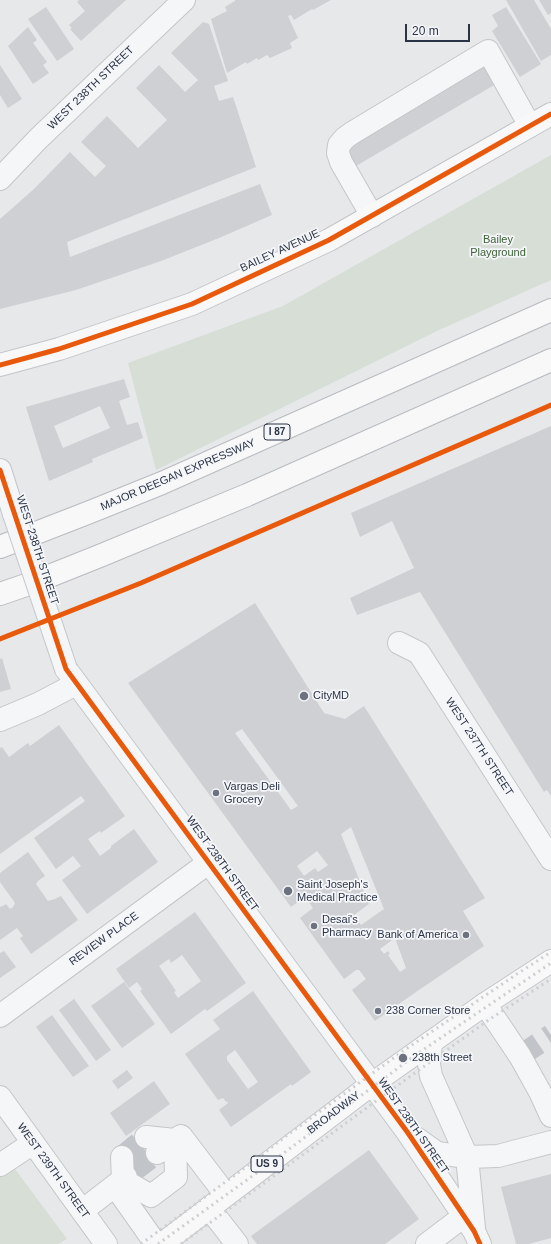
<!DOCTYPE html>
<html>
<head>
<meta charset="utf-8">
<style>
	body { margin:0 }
	#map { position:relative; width:551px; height:1244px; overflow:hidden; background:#e6e8ea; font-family:Helvetica,sans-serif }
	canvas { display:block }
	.scale { position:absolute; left:405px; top:24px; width:65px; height:18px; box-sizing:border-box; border:2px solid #2b3445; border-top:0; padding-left:5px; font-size:12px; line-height:14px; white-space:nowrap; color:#2b3445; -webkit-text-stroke:3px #f4f6f9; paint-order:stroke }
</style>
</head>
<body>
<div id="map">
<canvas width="551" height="1244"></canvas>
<div class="scale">20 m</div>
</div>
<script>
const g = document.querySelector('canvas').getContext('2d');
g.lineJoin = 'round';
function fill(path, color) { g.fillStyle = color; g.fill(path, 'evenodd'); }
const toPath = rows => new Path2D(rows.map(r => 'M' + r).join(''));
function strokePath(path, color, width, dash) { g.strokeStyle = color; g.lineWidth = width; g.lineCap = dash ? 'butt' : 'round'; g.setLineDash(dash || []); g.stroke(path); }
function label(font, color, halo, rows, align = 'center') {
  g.font = font + ' Helvetica,sans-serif'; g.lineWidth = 3.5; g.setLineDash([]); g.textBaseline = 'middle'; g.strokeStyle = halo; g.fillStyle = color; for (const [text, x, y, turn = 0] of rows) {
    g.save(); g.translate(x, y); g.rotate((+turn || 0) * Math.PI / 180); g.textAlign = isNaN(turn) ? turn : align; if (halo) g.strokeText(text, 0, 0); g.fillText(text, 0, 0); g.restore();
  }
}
fill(toPath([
	[551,155,551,280,439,330,156,470,128,363,283,306],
	[12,1165,67,1239,58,1244,0,1244,0,1174]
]), '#d6ded6');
fill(toPath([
	[79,0,126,0,81,41,70,29,72,28,69,25,85,11,77,2],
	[235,0,331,0,313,10,312,9,294,20,291,15,288,16,298,38,290,43,292,48,270,58,267,55,258,60,257,58,247,64,246,62,227,73,211,19,227,11,225,7,235,1],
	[506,0,534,0,551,29,551,55,541,61],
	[539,0,551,0,551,13,548,15],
	[46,7,74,49,57,61,28,19],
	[506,7,541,64,520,77,492,31,498,26,492,15],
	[203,22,209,24,228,81,214,86,219,101,233,97,256,167,67,242,70,257,260,184,272,215,219,238,161,261,76,290,0,309,0,219,34,189,70,152,95,177,106,166,81,142,107,116,138,148,167,120,136,88,159,65,185,92,198,80,171,53],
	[28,27,37,40,33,43,47,62,43,65,49,73,33,84,8,46],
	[484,64,496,84,356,166,346,149],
	[0,65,22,99,8,108,0,95],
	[124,379,130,397,119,401,127,425,138,422,143,438,92,459,93,462,49,481,26,407],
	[100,406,110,428,63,448,54,426],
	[551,426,551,796,547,790,544,792,420,592,357,615,350,598,414,568,392,521,360,537,351,513],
	[255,603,324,713,345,719,364,706,485,898,463,911,484,946,416,992,375,1021,352,990,366,979,359,970,356,970,344,979,300,918,313,908,305,897,291,907,128,683],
	[242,729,298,806,291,810,235,733],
	[351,827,384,909,361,925,354,915,369,904,341,834],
	[317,851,328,865,318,872,315,868,304,876,297,866],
	[395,938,406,968,400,972,388,955,390,954,388,951,384,954,380,949],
	[2,658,11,689,0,692,0,659],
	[59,725,125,816,101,833,100,831,88,839,100,856,111,848,111,846,134,829,158,862,87,914,62,880,81,866,73,856,56,869,34,838,85,801,81,796,0,854,0,748,2,747,9,757,28,743,30,746],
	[28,852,45,876,38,881,36,884,48,901,55,899,61,896,78,920,31,954,20,938,23,936,17,928,0,940,0,906,1,907,6,904,10,909,13,907,15,903,0,882,0,873],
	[195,912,246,983,207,1011,205,1009,171,1034,140,991,142,989,137,982,129,988,116,969],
	[182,955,201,981,178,998,174,992,176,991,159,966,169,959,171,963],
	[4,951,16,967,0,978,0,953],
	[124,982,155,1024,122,1048,91,1006],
	[253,991,311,1072,292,1086,291,1084,231,1127,219,1110,228,1103,227,1101,226,1102,223,1098,218,1100,185,1054,220,1029,213,1020],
	[235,1050,258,1082,248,1089,227,1060,227,1056],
	[74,999,111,1050,96,1061,59,1010],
	[52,1015,89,1066,73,1077,36,1027],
	[127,1070,133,1078,118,1089,112,1081],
	[154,1081,170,1104,126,1136,110,1113],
	[369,1150,419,1219,385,1244,257,1244,251,1236],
	[551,1174,551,1238,529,1244,516,1244,501,1187]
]), '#ced0d3');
strokePath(toPath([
	[520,1056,551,1035],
	[122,1157,146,1137],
	[132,1172,157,1153]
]), '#c1c4c9', 22, [22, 11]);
const minor = toPath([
	[0,179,39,138,184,0],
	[372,216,341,162,338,153,339,145,345,138,352,133,488,51,530,126],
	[0,470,14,514],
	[399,643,419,653,551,859],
	[66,669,408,1133,474,1231,480,1244],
	[0,720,38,704,76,684],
	[485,1004,520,1056,540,1092,551,1116],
	[0,1016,208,863],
	[431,1042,429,1064,431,1076,467,1157,474,1228],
	[0,1097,106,1244],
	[146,1137,175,1140],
	[416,1138,437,1153,467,1157,498,1156,551,1142],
	[157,1153,181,1136,226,1195],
	[122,1157,123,1180,151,1196,176,1177,175,1140],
	[0,1165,33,1143],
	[115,1186,156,1244],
	[209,1208,237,1244],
	[82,1211,126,1177],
	[427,1244,464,1216]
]);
const major = toPath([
	[0,365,59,349,192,304,329,240,551,114],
	[162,1244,372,1084,485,1004,551,961]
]);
const highway = toPath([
	[0,547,90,512,162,483,551,310],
	[0,594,32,583,102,555,247,495,551,360]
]);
strokePath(minor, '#c4c6c8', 24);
strokePath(major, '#c2c5c8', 24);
strokePath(highway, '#b8bbbf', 24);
strokePath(minor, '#f5f6f7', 22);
strokePath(major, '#f8f8f8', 22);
strokePath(highway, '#f8f8f8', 22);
strokePath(toPath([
	[141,1244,258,1158,286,1136,406,1049,520,972,551,952],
	[158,1244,269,1164,417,1054,551,963],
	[181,1244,376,1101,490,1019,551,979]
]), '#cecfd2', 3, [2, 4]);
const minorBridge = toPath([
	[14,514,66,669]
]);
strokePath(minorBridge, '#c4c6c8', 24, []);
strokePath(minorBridge, '#f5f6f7', 22);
strokePath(toPath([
	[0,365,59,349,192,304,329,240,551,114],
	[0,470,66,669,408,1133,474,1231,480,1244],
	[0,639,141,583,551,405]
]), '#e8590c', 5);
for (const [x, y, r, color] of [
	[304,696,5,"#6c737f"],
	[216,793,4,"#6c737f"],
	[288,891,5,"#6c737f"],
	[314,926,4,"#6c737f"],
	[466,935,4,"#6c737f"],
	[378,1011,4,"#6c737f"],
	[403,1058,5,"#6c737f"]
]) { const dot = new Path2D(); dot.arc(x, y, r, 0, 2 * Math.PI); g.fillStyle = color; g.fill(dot); strokePath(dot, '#f4f6f9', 1.5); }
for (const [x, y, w] of [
	[277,432,26],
	[267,1164,32]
]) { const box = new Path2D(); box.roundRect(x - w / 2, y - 8, w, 16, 3); g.fillStyle = '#f4f6f9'; g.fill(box); strokePath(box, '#2b3445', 1); }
label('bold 10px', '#2b3445', null, [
	["I 87",277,432],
	["US 9",267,1164]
]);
label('11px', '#2b3445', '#f4f6f9', [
	["WEST 238TH STREET",91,88,-44],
	["BAILEY AVENUE",280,251,-25],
	["MAJOR DEEGAN EXPRESSWAY",178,475,-23],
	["WEST 238TH STREET",37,550,72],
	["WEST 237TH STREET",479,747,57],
	["WEST 238TH STREET",222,864,54],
	["REVIEW PLACE",104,939,-36],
	["BROADWAY",334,1113,-37],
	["WEST 238TH STREET",413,1126,55],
	["WEST 239TH STREET",53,1171,54]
]);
label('11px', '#3f6138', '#f4f6f9', [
	["Bailey",498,240],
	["Playground",498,253]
]);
label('11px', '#2b3445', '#f4f6f9', [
	["CityMD",313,696],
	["Vargas Deli",224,787],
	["Grocery",224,800],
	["Saint Joseph's",297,885],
	["Medical Practice",297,898],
	["Desai's",322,920],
	["Pharmacy",322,933],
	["Bank of America",458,935,"right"],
	["238 Corner Store",386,1011],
	["238th Street",412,1058]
], 'left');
</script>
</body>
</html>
